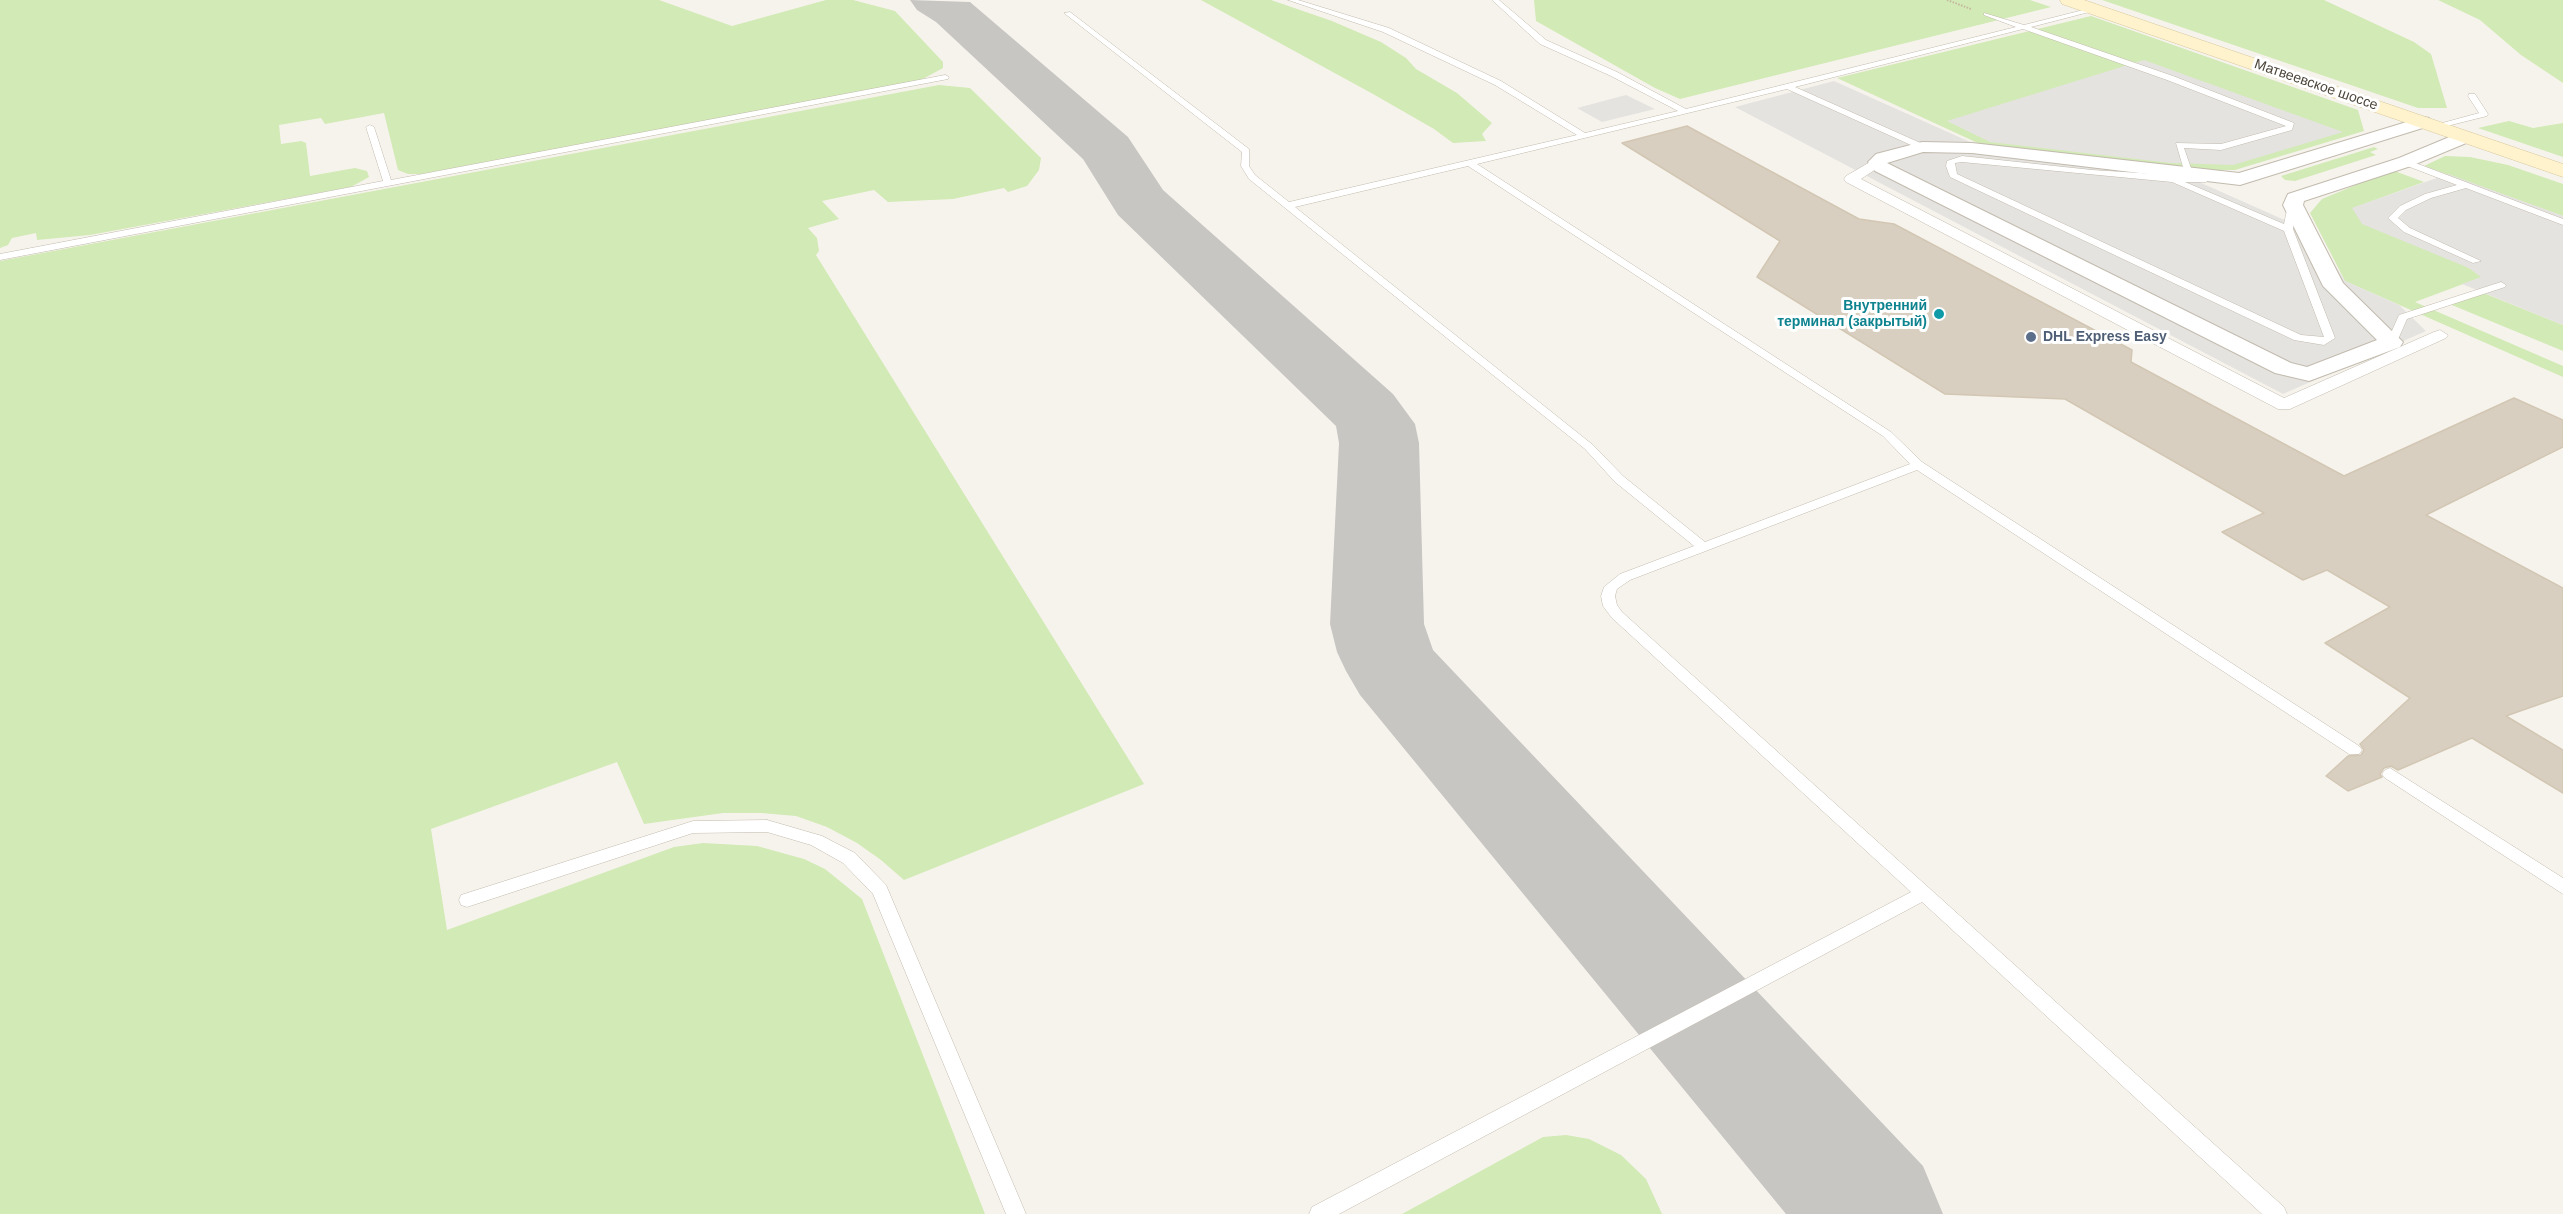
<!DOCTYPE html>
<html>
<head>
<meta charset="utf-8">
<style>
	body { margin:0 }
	canvas { display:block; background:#f6f3ec }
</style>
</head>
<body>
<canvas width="2563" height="1214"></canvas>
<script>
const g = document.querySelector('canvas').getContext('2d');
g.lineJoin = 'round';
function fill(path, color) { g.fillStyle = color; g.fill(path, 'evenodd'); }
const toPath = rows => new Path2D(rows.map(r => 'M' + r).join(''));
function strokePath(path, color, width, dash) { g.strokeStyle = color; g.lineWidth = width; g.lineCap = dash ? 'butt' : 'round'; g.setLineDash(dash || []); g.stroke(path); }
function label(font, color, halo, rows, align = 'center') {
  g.font = font + ' Arial,sans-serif'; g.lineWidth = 6; g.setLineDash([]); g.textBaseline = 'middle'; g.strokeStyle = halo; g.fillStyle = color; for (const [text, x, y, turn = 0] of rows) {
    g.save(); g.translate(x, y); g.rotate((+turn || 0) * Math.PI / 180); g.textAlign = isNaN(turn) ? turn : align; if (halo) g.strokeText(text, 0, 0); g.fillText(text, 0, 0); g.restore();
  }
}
fill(toPath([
	[0,0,659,0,732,26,826,0,853,0,895,11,943,62,943,68,921,80,422,174,408,174,398,170,384,113,325,124,321,118,279,125,281,144,301,141,306,143,310,176,355,168,367,171,369,177,351,187,90,235,37,240,36,233,12,238,8,245,0,248],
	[1201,0,1271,0,1332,21,1381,42,1406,58,1416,69,1457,93,1492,123,1482,134,1486,141,1453,143,1434,129,1373,94],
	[1534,0,2030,0,2051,7,1680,99,1655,88,1536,21],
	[2102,0,2324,0,2414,42,2431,54,2447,108,2418,108],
	[2438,0,2563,0,2563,83,2521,55,2480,20],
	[2091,16,2358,110,2364,131,2235,170,2203,170,1982,145,1837,78],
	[939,85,970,88,1041,158,1039,170,1027,186,1008,192,1004,188,953,199,888,202,874,190,822,201,839,219,808,228,817,238,819,251,816,255,1144,784,904,880,881,860,857,843,827,827,796,816,761,813,723,813,644,824,617,762,431,829,447,930,674,847,703,843,757,846,804,859,825,869,862,899,985,1214,0,1214,0,261],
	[2509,121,2533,128,2563,123,2563,157,2478,128],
	[2374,147,2378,149,2370,152,2376,155,2295,181,2285,180,2281,176],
	[2445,156,2470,157,2508,165,2563,184,2563,216,2424,166],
	[2392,170,2424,182,2353,208,2469,268,2482,277,2415,302,2563,366,2563,377,2345,281,2310,213,2322,199],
	[2481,292,2563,325,2563,351,2447,303],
	[1566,1135,1589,1139,1621,1155,1646,1179,1662,1214,1402,1214,1543,1137]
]), '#d2eab5');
fill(toPath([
	[2144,60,2343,132,2233,165,2171,163,1990,142,1947,121],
	[1834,81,1979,146,2172,170,2316,234,2345,281,2399,305,2426,331,2283,394,1735,107],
	[1626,95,1655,109,1602,122,1577,108],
	[2448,174,2563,216,2563,325,2462,284,2481,277,2469,268,2362,224,2352,208]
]), '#e5e3e0');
fill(toPath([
	[910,0,970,2,1128,137,1163,190,1393,394,1415,424,1419,443,1424,624,1433,650,1923,1166,1943,1214,1786,1214,1360,695,1346,671,1337,652,1330,624,1339,443,1336,426,1118,215,1083,159,936,22,917,10,910,0]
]), '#c8c6c3');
const building = toPath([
	[1687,126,1859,219,1894,224,2132,350,2131,362,2344,476,2514,398,2563,420,2563,447,2426,515,2563,588,2563,696,2506,716,2563,750,2563,793,2472,738,2398,770,2391,766,2384,768,2380,774,2382,777,2348,791,2326,776,2348,756,2361,755,2364,750,2360,744,2410,698,2325,643,2390,607,2327,570,2303,580,2222,532,2264,513,2065,399,1945,394,1757,277,1780,241,1622,143,1687,126]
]);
fill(building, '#d8cfc1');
strokePath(building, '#d3c7b4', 1.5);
const service = toPath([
	[1288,0,1298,0,1389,28,1501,81,1585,133,1678,111,1611,76,1540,44,1492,0,1499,0,1546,40,1617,72,1686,109,2016,27,1984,15,1984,13,2024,25,2095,7,2097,10,2031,27,2173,76,2294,123,2292,130,2221,150,2184,148,2193,174,2190,176,2206,176,2210,179,2206,182,2185,182,2284,224,2288,205,2296,203,2293,229,2335,338,2324,345,2294,340,1950,177,1946,166,1947,161,1962,156,2092,170,2188,176,2185,174,2176,143,2221,144,2286,126,2167,80,2023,29,1795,87,1925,145,1925,149,1922,150,1787,89,1477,164,1891,432,1922,462,2359,746,2362,750,2359,754,2349,754,1917,470,1630,580,1617,589,1615,596,1617,605,1622,612,2284,1207,2287,1214,2262,1214,1922,902,1339,1214,1309,1214,1312,1207,1911,892,1612,618,1603,606,1601,596,1604,587,1620,574,1694,546,1615,482,1585,449,1249,179,1241,166,1242,152,1064,13,1070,12,1249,149,1249,166,1255,175,1289,202,1577,135,1495,85,1383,32,1288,0],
	[1962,162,2172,182,2284,231,2324,337,2301,335,1957,174,1955,163,1962,162],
	[1468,166,1883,436,1910,464,1705,542,1623,476,1593,445,1295,207,1468,166],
	[945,75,949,77,948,79,0,260,0,254,383,181,366,127,370,125,374,127,391,180,945,75],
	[2469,94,2475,94,2488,114,2487,116,2435,129,2435,125,2479,113,2468,96,2469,94],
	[2405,159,2563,219,2563,225,2466,188,2431,198,2406,210,2398,218,2410,228,2481,261,2473,263,2404,232,2388,218,2400,206,2425,194,2457,185,2402,164,2402,160,2405,159],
	[2501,282,2506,285,2505,287,2407,319,2396,344,2388,344,2387,342,2399,315,2501,282],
	[2390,768,2563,878,2563,894,2385,778,2382,774,2385,770,2390,768],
	[767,820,822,836,855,853,886,885,1026,1214,1006,1214,873,894,843,863,811,845,767,832,693,833,467,907,461,905,459,900,461,895,693,821,767,820]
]);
const pedestrian = toPath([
	[1877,158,1882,159,1884,162,1882,165,1861,179,2284,398,2434,332,2440,330,2448,335,2446,338,2290,409,2278,409,1846,182,1844,179,1846,176,1877,158]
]);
const minor = toPath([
	[2423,117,2429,118,2432,122,2429,126,2240,185,1972,153,1923,152,1887,163,2291,363,2307,367,2377,340,2323,286,2283,205,2288,194,2399,158,2459,133,2471,133,2474,137,2471,141,2411,166,2304,201,2303,205,2343,283,2403,342,2400,347,2309,381,2275,373,1875,171,1868,162,1876,154,1922,142,1972,143,2239,173,2423,117]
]);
const secondary = toPath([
	[2060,0,2084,0,2563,164,2563,177,2062,4,2060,0]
]);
strokePath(service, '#c2bbae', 1);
strokePath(pedestrian, '#c2bbae', 1);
strokePath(minor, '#c2bbae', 2);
strokePath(secondary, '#d6c79b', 1);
strokePath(toPath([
	[1947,0,1971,9]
]), '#c4b79f', 2, [1.5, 1.5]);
fill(service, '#fff');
fill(pedestrian, '#fff');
fill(minor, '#fff');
fill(secondary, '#fff3cd');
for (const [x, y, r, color] of [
	[1939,314,6,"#0f9aa8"],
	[2031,337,6,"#5c6f8a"]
]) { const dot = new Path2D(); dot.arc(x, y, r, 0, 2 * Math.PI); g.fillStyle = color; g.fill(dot); strokePath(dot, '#fff', 2); }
label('14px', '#4b4439', '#fff', [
	["Матвеевское шоссе",2316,85,19]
]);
label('bold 14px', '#0d838f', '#fff', [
	["Внутренний",1927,306],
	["терминал (закрытый)",1927,322]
], 'right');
label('bold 14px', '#4e5e75', '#fff', [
	["DHL Express Easy",2043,337]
], 'left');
</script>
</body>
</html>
